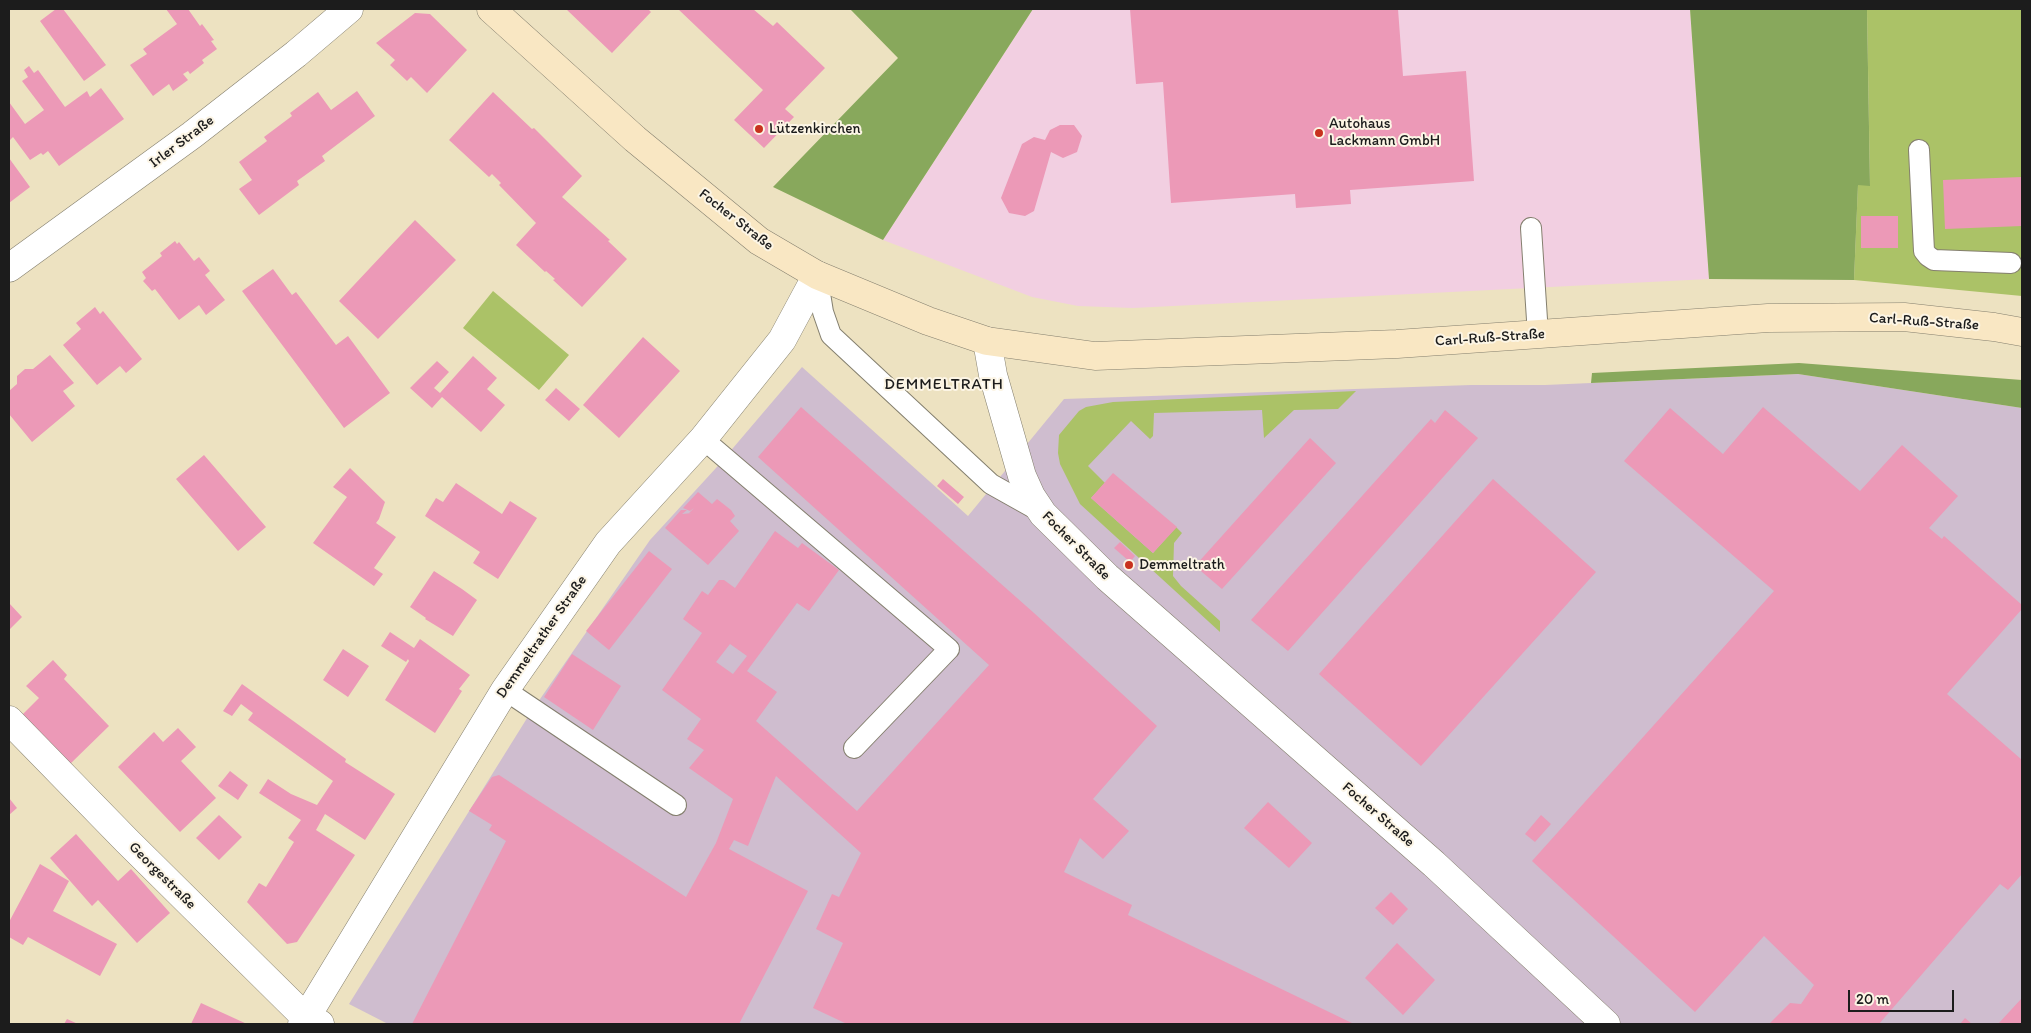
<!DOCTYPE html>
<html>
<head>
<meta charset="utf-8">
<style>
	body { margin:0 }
	#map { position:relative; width:2031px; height:1033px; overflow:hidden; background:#ede2c1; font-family:Itim,sans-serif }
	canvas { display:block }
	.frame { position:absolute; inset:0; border:10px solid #1c1c1c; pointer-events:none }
	.scale { position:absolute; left:1848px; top:990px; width:106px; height:22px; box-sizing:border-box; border:2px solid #1c1c1c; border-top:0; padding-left:6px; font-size:15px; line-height:18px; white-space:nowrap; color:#1c1c1c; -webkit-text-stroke:4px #fcf5e5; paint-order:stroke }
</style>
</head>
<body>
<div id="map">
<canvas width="2031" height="1033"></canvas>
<div class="frame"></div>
<div class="scale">20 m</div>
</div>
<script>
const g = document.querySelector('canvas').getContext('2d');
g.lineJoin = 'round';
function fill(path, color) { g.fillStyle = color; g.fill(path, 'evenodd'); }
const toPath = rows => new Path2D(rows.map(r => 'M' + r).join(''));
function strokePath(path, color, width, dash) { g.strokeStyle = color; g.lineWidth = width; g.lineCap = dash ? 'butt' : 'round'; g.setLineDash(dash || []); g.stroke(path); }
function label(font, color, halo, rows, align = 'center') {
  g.font = font + ' Itim,sans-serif'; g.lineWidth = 4; g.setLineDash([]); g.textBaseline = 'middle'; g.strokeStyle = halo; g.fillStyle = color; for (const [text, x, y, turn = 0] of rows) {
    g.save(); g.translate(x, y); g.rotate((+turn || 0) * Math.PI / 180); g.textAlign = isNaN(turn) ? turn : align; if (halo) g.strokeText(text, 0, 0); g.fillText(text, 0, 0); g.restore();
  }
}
fill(toPath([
	[1033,9,1690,9,1709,279,1133,308,1078,306,1032,297,883,240]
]), '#f2cfe1');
fill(toPath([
	[802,367,968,516,1064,399,1471,385,1545,385,1798,374,2022,408,2022,1024,388,1024,349,1004,529,715,650,540,716,468]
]), '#cfbdcf');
fill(toPath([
	[1867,9,2022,9,2022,296,1854,280,1858,184,1870,185],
	[493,291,569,355,539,390,463,328],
	[1356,391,1338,409,1294,410,1264,438,1262,410,1154,413,1153,436,1150,439,1131,421,1088,466,1105,483,1091,498,1153,553,1176,527,1182,533,1174,543,1173,576,1181,586,1220,621,1220,632,1080,504,1060,464,1058,453,1059,435,1079,411,1086,407,1113,402]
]), '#abc267');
fill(toPath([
	[850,9,1033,9,883,240,773,187,898,58],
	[1690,9,1867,9,1870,186,1858,185,1854,280,1709,279],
	[1799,363,2022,380,2022,408,1798,374,1591,383,1592,373]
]), '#88a85c');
fill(toPath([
	[56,9,63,9,106,65,84,81,40,21],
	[166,9,188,9,200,26,202,24,214,40,211,41,217,49,202,60,204,63,190,74,188,71,183,74,188,80,173,91,169,84,153,96,130,65,147,54,143,49,177,24],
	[566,9,648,9,651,12,612,53],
	[678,9,753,9,773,26,777,22,825,68,785,109,794,117,764,148,734,120,763,90],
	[1130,9,1398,9,1403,76,1466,71,1474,181,1350,190,1351,204,1296,208,1295,194,1171,203,1163,82,1136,84],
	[415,13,430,14,467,50,427,93,411,77,407,81,390,65,395,60,376,43],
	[29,66,34,73,38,70,65,107,87,91,90,97,101,88,124,119,59,166,48,151,43,155,41,153,30,160,13,137,9,141,9,102,25,124,44,110,22,81,28,77,24,70],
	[357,91,375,116,322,156,325,161,297,181,299,185,259,215,239,189,252,180,239,162,267,141,264,137,292,116,290,113,318,92,331,110],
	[493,92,532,129,534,128,582,176,562,197,610,240,608,241,627,259,582,307,553,280,555,279,546,271,545,272,516,245,536,223,499,185,501,183,492,174,489,177,449,140],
	[1060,125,1074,125,1082,136,1077,152,1063,158,1051,152,1034,211,1025,216,1009,213,1001,198,1022,144,1034,137,1045,140,1050,130],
	[9,158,30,187,9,203],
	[2022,177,2022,226,1945,229,1943,180],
	[1861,216,1898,216,1898,248,1861,248],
	[415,220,456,260,378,339,339,301],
	[175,241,177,244,179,242,194,261,199,257,210,271,205,275,225,300,206,315,199,305,179,320,155,289,152,291,143,281,146,278,142,272,162,256,160,253],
	[273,269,292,295,296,292,336,345,348,336,390,393,344,428,242,291],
	[95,307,100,314,103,311,142,359,126,373,120,366,97,385,63,345,81,329,76,323],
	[643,337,680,371,619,438,583,405],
	[50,355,74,383,63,391,75,406,32,442,9,414,9,391,17,384,17,376,25,369,33,369],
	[473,356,497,378,487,389,505,405,481,432,442,397,432,408,410,388,437,361,449,372,434,388,440,393],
	[556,388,580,409,569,421,545,400],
	[801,407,1034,613,1157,726,1093,799,1129,831,1103,859,1080,838,1064,872,1132,905,1128,915,1354,1024,847,1024,813,1008,843,943,816,929,832,894,839,897,861,853,776,776,748,846,734,840,729,849,808,891,739,1024,412,1024,506,841,489,830,492,825,469,811,492,777,499,775,686,897,716,843,733,799,689,768,704,750,687,739,701,719,662,690,702,633,683,619,702,591,708,595,719,580,724,580,735,588,775,531,798,548,802,543,839,570,809,611,797,603,747,671,777,692,756,721,857,811,989,665,758,457],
	[730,644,747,656,733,674,716,662],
	[1763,407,1860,491,1902,445,1958,496,1929,528,1942,539,1944,536,2022,605,2022,609,1947,694,2022,760,2022,874,2008,890,2000,884,1879,1024,1769,1024,1790,1003,1801,1004,1814,985,1764,936,1695,1012,1532,861,1774,591,1624,461,1670,408,1723,454],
	[1445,410,1478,438,1288,651,1251,620,1431,419,1435,423],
	[1310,438,1336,463,1222,589,1195,566],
	[204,455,266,527,238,551,176,479],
	[350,468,385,502,379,519,376,523,396,537,374,568,383,574,374,586,313,543,347,497,333,487],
	[1113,473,1177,527,1153,553,1091,498],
	[943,479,964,497,958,504,937,486],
	[1493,479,1596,572,1421,766,1319,674],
	[456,483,502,514,510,501,537,518,498,579,473,563,480,552,425,516,436,498,443,502],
	[698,492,712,504,717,499,731,510,735,516,730,521,739,531,708,565,665,528,681,510,687,510,682,514,692,513,689,513,694,508,690,511,683,508],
	[1120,542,1135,556,1130,562,1114,548],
	[649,551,672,569,609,650,586,631],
	[434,571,462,589,477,600,453,636,425,619,426,618,410,607],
	[9,603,22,617,9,630],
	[390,632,414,648,420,639,470,675,459,689,462,691,435,733,385,700,409,661,408,659,406,662,381,646],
	[343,649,369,666,348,697,323,680],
	[572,654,621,686,593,730,544,697],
	[53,660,67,675,64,679,109,726,68,766,21,716,39,698,26,686],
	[242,684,346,759,345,762,395,794,365,840,325,814,316,830,355,855,297,942,287,944,247,902,259,883,266,887,294,842,288,838,301,820,259,793,268,779,291,794,317,805,333,781,248,720,253,713,241,704,232,716,223,711],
	[178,728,196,747,181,761,216,798,180,832,118,767,154,732,163,742],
	[230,771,248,785,238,800,218,786],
	[9,798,17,808,9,815],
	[1268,802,1312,843,1289,868,1244,828],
	[219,815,242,837,219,860,196,838],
	[1541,815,1551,824,1535,842,1525,834],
	[76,834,118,881,131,869,170,913,137,943,98,900,92,906,50,858],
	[40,864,69,881,53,911,117,944,100,976,28,937,23,945,9,937,9,922],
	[1391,892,1408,909,1393,925,1375,908],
	[1397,943,1435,980,1403,1015,1365,978],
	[2022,998,2022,1024,1998,1024],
	[201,1003,247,1024,191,1024],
	[1965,1018,1972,1024,1960,1024],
	[67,1019,78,1024,64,1024]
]), '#ec99b7');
const service = toPath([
	[1919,150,1924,251,1928,256,1934,260,2011,263],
	[1531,228,1538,335],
	[817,275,823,312,831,335,991,484,1041,512],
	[703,439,949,649,854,748],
	[505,690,676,805]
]);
const minor = toPath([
	[9,268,192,135,296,54,349,9],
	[987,341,993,375,1022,476,1031,496,1043,514,1107,577,1434,864,1606,1024],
	[9,720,127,841,305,1017,320,1024],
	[302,1024,505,690,608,543,703,439,782,340,817,275]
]);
const secondary = toPath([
	[491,9,635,139,759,241,817,275,928,321,987,341,1095,356,1397,344,1768,318,1904,317,1994,327,2022,332]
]);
strokePath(service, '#847f6e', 22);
strokePath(minor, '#847f6e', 29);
strokePath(secondary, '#847f6e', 29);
strokePath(service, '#fff', 20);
strokePath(minor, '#fff', 28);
strokePath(secondary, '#f9e7c3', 28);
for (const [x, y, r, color] of [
	[759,129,5,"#c8321e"],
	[1319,133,5,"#c8321e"],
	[1129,565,5,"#c8321e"]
]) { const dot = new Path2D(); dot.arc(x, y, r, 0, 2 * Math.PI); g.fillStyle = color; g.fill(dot); strokePath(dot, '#fcf5e5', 2); }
label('15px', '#1c1c1c', '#fcf5e5', [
	["Autohaus",1329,124],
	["Lackmann GmbH",1329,141],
	["Lützenkirchen",769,129],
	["Demmeltrath",1139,565]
], 'left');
label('15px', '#1c1c1c', '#fcf5e5', [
	["Irler Straße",182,142,-37],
	["Focher Straße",736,220,38],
	["Carl-Ruß-Straße",1924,322,4],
	["Carl-Ruß-Straße",1490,338,-4],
	["Focher Straße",1076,546,45],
	["Demmeltrather Straße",542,637,-55],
	["Focher Straße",1378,815,41],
	["Georgestraße",162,876,45]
]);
g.letterSpacing = '1px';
label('16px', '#1c1c1c', '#fcf5e5', [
	["DEMMELTRATH",944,385]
]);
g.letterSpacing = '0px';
</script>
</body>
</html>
